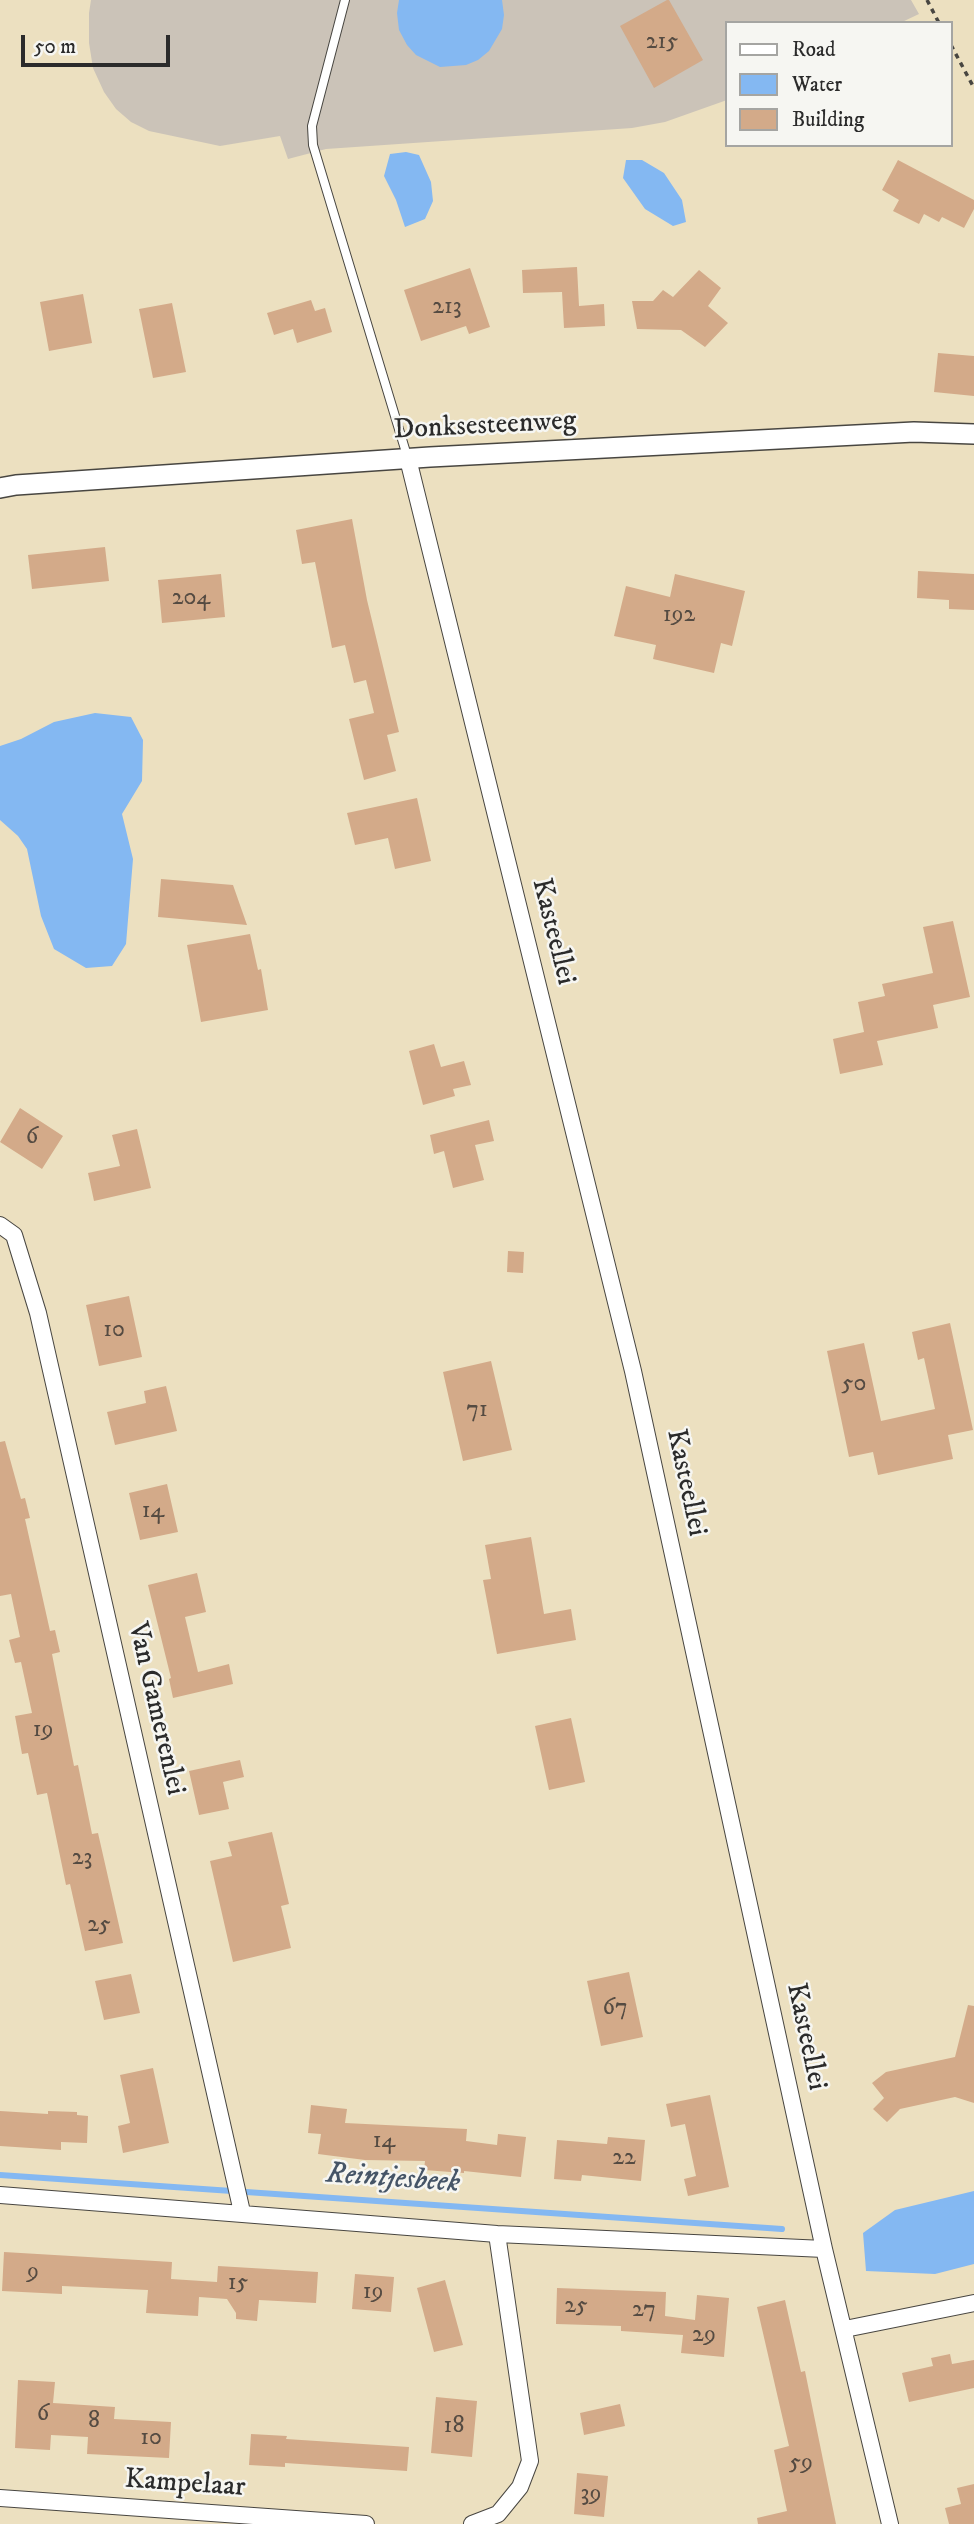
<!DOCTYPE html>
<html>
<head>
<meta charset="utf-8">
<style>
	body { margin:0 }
	#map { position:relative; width:974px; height:2524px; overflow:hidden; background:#ece0c0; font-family:"IM FELL DW Pica",serif }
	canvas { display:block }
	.legend { position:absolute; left:725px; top:21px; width:228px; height:126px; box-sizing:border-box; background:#f6f6f2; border:2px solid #a5a5a2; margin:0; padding:9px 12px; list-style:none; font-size:21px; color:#2b2b2b }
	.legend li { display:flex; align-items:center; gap:14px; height:35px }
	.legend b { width:35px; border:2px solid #a5a5a2 }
	.scale { position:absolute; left:21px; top:35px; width:149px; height:32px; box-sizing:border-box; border:4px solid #2b2b2b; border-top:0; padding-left:9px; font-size:21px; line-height:24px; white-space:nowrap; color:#2b2b2b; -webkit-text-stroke:5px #f6f6f2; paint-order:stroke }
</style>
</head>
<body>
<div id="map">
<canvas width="974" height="2524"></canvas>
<ul class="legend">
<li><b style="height:9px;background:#fff"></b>Road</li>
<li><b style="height:19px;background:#84b8f2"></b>Water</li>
<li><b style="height:19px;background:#d3aa89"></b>Building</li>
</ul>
<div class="scale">50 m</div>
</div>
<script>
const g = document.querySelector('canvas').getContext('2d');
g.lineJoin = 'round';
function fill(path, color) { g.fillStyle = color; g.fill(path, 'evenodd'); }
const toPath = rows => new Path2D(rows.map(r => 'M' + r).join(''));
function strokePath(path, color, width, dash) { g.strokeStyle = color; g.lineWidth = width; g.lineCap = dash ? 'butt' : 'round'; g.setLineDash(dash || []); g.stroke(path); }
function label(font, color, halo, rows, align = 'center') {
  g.font = font + ' "IM FELL DW Pica",serif'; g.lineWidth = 5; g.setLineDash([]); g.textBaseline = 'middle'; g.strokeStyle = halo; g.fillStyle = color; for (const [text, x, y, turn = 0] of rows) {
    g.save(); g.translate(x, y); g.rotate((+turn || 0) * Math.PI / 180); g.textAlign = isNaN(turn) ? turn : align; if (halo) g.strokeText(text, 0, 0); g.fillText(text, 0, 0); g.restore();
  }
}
fill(toPath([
	[91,0,911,0,919,14,900,23,727,23,727,100,665,122,632,128,326,149,288,159,280,136,220,146,149,131,131,122,116,109,104,92,93,68,89,43,89,13]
]), '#cbc3b8');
fill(toPath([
	[399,0,502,0,504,15,502,29,489,51,478,60,466,65,440,67,416,55,407,45,399,30,397,13],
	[406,152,419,155,431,182,433,201,425,219,405,227,396,200,384,176,390,154],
	[626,160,642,160,664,173,682,200,686,222,673,226,645,209,623,178],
	[95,713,131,717,143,740,142,781,122,814,133,859,126,944,112,966,86,968,54,949,41,916,27,849,18,836,0,820,0,746,21,739,54,722],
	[974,2191,974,2264,935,2274,866,2271,863,2233,895,2210]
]), '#84b8f2');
strokePath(toPath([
	[0,2175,782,2229]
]), '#84b8f2', 6);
fill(toPath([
	[667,0,669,0,703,60,654,88,620,26],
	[898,160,974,200,974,209,964,228,942,217,939,222,924,214,919,224,893,211,899,200,882,190],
	[577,267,579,306,604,304,605,326,564,328,562,292,523,293,522,270],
	[470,268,490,327,469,334,466,326,421,341,404,290],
	[699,270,721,288,708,306,728,323,705,347,681,330,637,329,632,301,653,301,663,290,673,297],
	[83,294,92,343,49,351,40,302],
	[311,300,315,311,325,308,332,332,297,343,293,329,274,335,267,313],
	[172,303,186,372,153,378,139,309],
	[938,353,974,356,974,396,934,392],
	[352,519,367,600,399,732,387,735,396,771,364,780,349,719,374,713,366,680,354,683,345,645,332,648,315,562,302,564,296,530],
	[105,547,109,581,32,589,28,555],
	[918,571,974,574,974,610,949,609,949,600,917,598],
	[221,574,225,617,162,623,158,580],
	[675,574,745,591,732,646,721,643,714,673,653,659,656,645,614,636,626,586,670,597],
	[417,798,431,861,395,869,388,838,355,845,347,813],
	[161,879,233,885,247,925,158,917],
	[953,921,970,997,933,1005,938,1028,877,1041,883,1065,840,1074,833,1039,864,1032,858,1002,885,996,882,984,933,973,923,927],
	[250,934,258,970,261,969,268,1010,201,1022,187,945],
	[434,1044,441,1067,464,1061,471,1085,453,1089,455,1096,423,1105,409,1051],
	[20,1108,63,1136,42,1169,0,1142],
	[489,1120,494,1141,475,1145,484,1180,453,1188,444,1151,434,1154,430,1135],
	[137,1129,151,1188,94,1201,88,1173,120,1166,112,1135],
	[508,1251,524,1252,523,1273,507,1272],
	[129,1296,142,1357,99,1366,86,1305],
	[950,1323,973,1430,948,1435,953,1459,878,1475,873,1452,849,1457,827,1351,864,1343,881,1421,935,1409,924,1358,918,1360,912,1332],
	[491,1361,512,1450,463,1461,443,1372],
	[166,1386,177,1431,115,1445,107,1412,146,1403,144,1391],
	[5,1441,21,1499,25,1498,30,1518,25,1519,50,1631,55,1630,60,1652,52,1654,74,1766,78,1765,92,1834,98,1833,123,1943,85,1951,70,1884,66,1885,47,1793,37,1795,28,1753,22,1754,15,1716,32,1713,21,1662,15,1663,9,1640,20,1637,11,1594,0,1596,0,1442],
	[167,1484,178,1532,140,1540,129,1493],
	[531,1537,544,1614,571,1609,576,1640,497,1654,483,1580,491,1579,485,1545],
	[197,1573,206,1612,185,1617,198,1672,229,1664,233,1684,173,1698,169,1679,171,1678,148,1585],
	[571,1718,585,1782,549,1790,535,1726],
	[240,1760,244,1777,223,1782,229,1809,199,1815,189,1771],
	[272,1832,289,1904,281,1906,291,1948,233,1962,210,1861,232,1856,228,1842],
	[629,1972,643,2037,601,2046,587,1981],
	[131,1974,140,2013,104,2020,95,1981],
	[968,2005,974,2006,974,2103,955,2097,900,2109,887,2122,873,2109,884,2098,872,2083,886,2072,955,2057],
	[153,2068,169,2143,123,2153,118,2126,130,2123,120,2075],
	[710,2095,729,2187,688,2196,684,2179,696,2176,685,2124,671,2127,666,2104],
	[311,2105,347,2109,345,2123,467,2129,466,2141,497,2145,498,2134,526,2137,521,2177,464,2171,464,2173,424,2170,425,2161,365,2160,318,2154,321,2134,308,2133],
	[0,2111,48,2114,48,2111,77,2112,77,2115,88,2116,87,2143,61,2142,61,2150,0,2146],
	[608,2137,645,2140,641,2181,582,2175,581,2181,554,2179,557,2140,607,2144],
	[4,2252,172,2262,171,2279,217,2282,218,2266,318,2272,316,2303,259,2300,257,2321,236,2319,236,2313,227,2299,199,2297,198,2316,146,2313,148,2290,62,2286,62,2294,2,2291],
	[355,2274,394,2277,391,2312,352,2309],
	[445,2280,463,2345,434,2352,417,2288],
	[557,2288,666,2292,665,2316,695,2320,697,2295,729,2298,724,2357,681,2353,683,2335,621,2331,621,2326,556,2324],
	[785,2300,801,2372,805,2371,836,2524,758,2524,757,2518,787,2511,774,2450,789,2446,757,2307],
	[950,2354,952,2364,974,2360,974,2388,909,2402,902,2373,933,2366,931,2358],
	[18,2380,55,2382,53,2403,115,2407,114,2419,171,2422,169,2458,87,2454,88,2437,51,2435,50,2450,15,2448],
	[436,2397,477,2401,472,2457,431,2453],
	[620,2404,625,2426,584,2435,580,2413],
	[251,2434,287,2436,286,2439,409,2447,407,2471,285,2463,285,2467,249,2465],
	[577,2473,608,2476,604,2517,574,2514],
	[974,2484,974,2524,949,2524,945,2508,961,2504,957,2488]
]), '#d3aa89');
const service = toPath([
	[345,0,312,126,313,145,408,459]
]);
const minor = toPath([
	[408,459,633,1371,824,2249,890,2524],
	[0,1225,14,1235,38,1313,242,2212],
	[0,2195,497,2234,824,2249],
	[845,2329,974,2303],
	[0,2498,366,2524],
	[472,2524,498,2514,520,2487,530,2461,497,2234]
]);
const tertiary = toPath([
	[0,488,16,485,430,457,914,432,974,434]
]);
strokePath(service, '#484641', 10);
strokePath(minor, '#484641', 18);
strokePath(tertiary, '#484641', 22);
strokePath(toPath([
	[927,0,939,23],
	[951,45,974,88]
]), '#484641', 3.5, [5, 5]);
strokePath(service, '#fff', 8);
strokePath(minor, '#fff', 16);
strokePath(tertiary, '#fff', 19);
label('24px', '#554b42', null, [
	["215",662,43],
	["213",447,308],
	["204",191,599],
	["192",679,616],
	["6",32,1138],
	["10",114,1331],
	["50",854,1385],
	["71",477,1411],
	["14",153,1512],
	["19",43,1731],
	["23",82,1859],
	["25",99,1926],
	["67",615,2009],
	["14",384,2142],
	["22",624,2159],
	["9",33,2273],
	["15",238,2284],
	["19",373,2293],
	["25",576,2307],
	["27",644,2311],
	["29",704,2336],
	["6",43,2415],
	["8",94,2422],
	["18",454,2427],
	["10",151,2439],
	["59",801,2464],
	["39",591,2495]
]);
label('28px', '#2b2b2b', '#f6f6f2', [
	["Donksesteenweg",485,427,-3],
	["Kasteellei",552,932,76],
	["Kasteellei",685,1483,78],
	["Van Gamerenlei",155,1709,77],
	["Kasteellei",805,2037,78],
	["Kampelaar",185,2485,4]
]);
label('italic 30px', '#465567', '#f6f6f2', [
	["Reintjesbeek",393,2180,4]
]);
</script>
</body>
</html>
